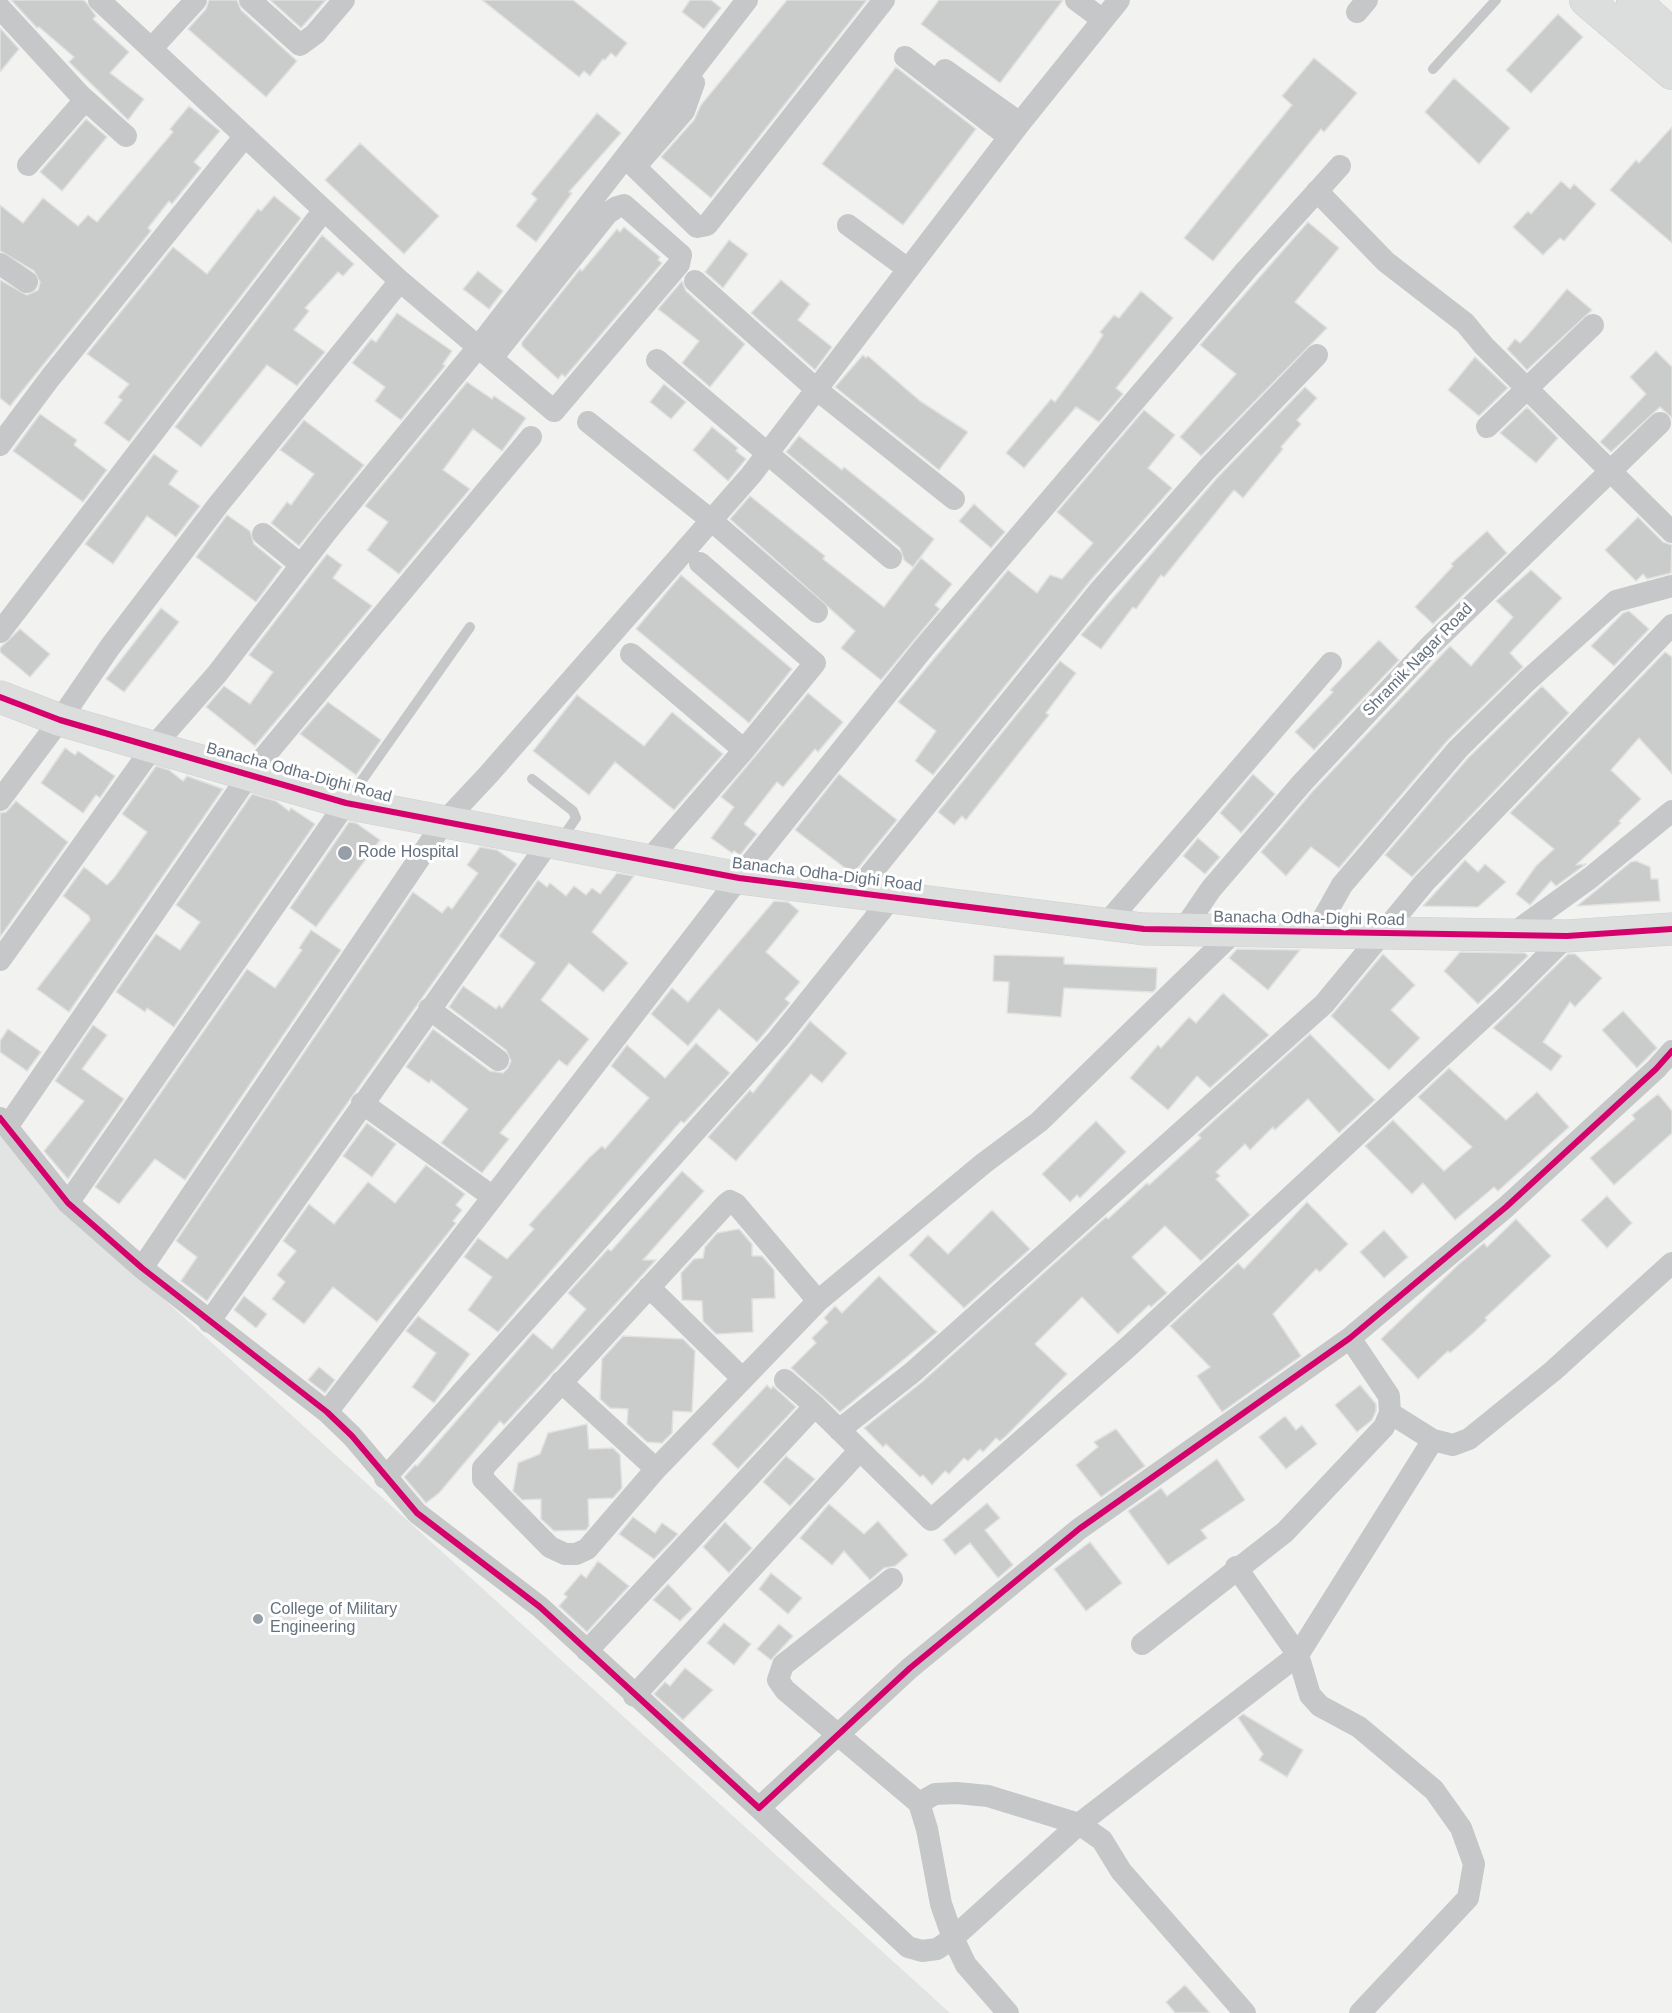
<!DOCTYPE html>
<html>
<head>
<meta charset="utf-8">
<style>
	body { margin:0 }
	canvas { display:block; background:#f2f2f0 }
</style>
</head>
<body>
<canvas width="1672" height="2013"></canvas>
<script>
const g = document.querySelector('canvas').getContext('2d');
g.lineJoin = 'round';
function fill(path, color) { g.fillStyle = color; g.fill(path, 'evenodd'); }
const toPath = rows => new Path2D(rows.map(r => 'M' + r).join(''));
function strokePath(path, color, width, dash) { g.strokeStyle = color; g.lineWidth = width; g.lineCap = dash ? 'butt' : 'round'; g.setLineDash(dash || []); g.stroke(path); }
function label(font, color, halo, rows, align = 'center') {
  g.font = font + ' Helvetica,sans-serif'; g.lineWidth = 6; g.setLineDash([]); g.textBaseline = 'middle'; g.strokeStyle = halo; g.fillStyle = color; for (const [text, x, y, turn = 0] of rows) {
    g.save(); g.translate(x, y); g.rotate((+turn || 0) * Math.PI / 180); g.textAlign = isNaN(turn) ? turn : align; if (halo) g.strokeText(text, 0, 0); g.fillText(text, 0, 0); g.restore();
  }
}
fill(toPath([
	[0,1131,81,1224,950,2013,0,2013]
]), '#e2e4e3');
const building = toPath([
	[11,0,83,0,86,2,96,16,93,19,129,52,110,73,144,99,128,120,69,62,74,57,39,27,37,28,11,0],
	[209,0,237,0,241,10,297,61,266,97,188,29,206,9,209,0],
	[270,0,326,0,301,28,270,0],
	[482,0,573,0,627,43,616,57,611,53,605,60,603,59,590,76,584,71,579,77,482,0],
	[690,0,711,0,721,8,704,29,682,12,690,0],
	[787,0,867,0,711,198,661,157,694,120,701,105,787,0],
	[939,0,1063,0,1000,83,921,24,939,0],
	[1558,14,1583,37,1531,93,1506,70,1558,14],
	[0,28,19,49,0,72,0,28],
	[1314,58,1357,93,1324,132,1321,129,1213,261,1184,238,1292,105,1282,96,1314,58],
	[896,67,976,129,903,225,822,164,896,67],
	[1454,78,1510,128,1479,164,1425,112,1454,78],
	[189,106,220,131,194,162,201,168,172,204,169,201,148,228,151,231,10,406,0,398,0,280,27,295,38,290,40,282,34,271,0,251,0,205,23,223,43,198,78,226,88,215,97,222,173,132,170,129,189,106],
	[597,113,621,133,569,192,572,193,536,242,516,226,537,199,531,194,597,113],
	[86,119,107,137,62,191,40,172,86,119],
	[1672,127,1672,243,1610,190,1636,160,1639,163,1672,127],
	[360,143,439,216,404,254,325,180,360,143],
	[1561,181,1570,189,1574,184,1596,204,1564,241,1560,238,1543,255,1513,227,1528,211,1531,214,1561,181],
	[274,196,301,218,129,442,104,423,122,400,118,397,129,384,87,354,173,247,207,274,258,209,261,211,274,196],
	[1308,222,1339,248,1295,302,1327,328,1201,456,1180,437,1236,374,1200,345,1308,222],
	[624,227,660,257,658,260,662,263,565,377,562,374,558,379,522,346,522,342,580,269,582,271,617,229,620,232,624,227],
	[322,235,354,264,343,276,338,272,305,308,309,311,294,330,325,352,297,386,267,365,201,447,175,427,322,235],
	[729,240,748,254,723,288,705,272,729,240],
	[478,271,503,291,489,309,463,289,478,271],
	[781,280,810,304,798,320,832,347,815,370,751,313,781,280],
	[682,281,686,291,745,344,710,387,682,363,699,341,658,309,682,281],
	[1567,289,1592,310,1527,370,1507,349,1515,339,1520,343,1527,336,1567,289],
	[1141,291,1173,318,1116,388,1123,394,1099,422,1076,407,1024,468,1006,453,1051,399,1055,402,1092,352,1103,335,1100,332,1114,315,1119,318,1141,291],
	[397,313,452,351,443,364,445,366,401,420,375,401,385,387,352,363,371,339,376,342,397,313],
	[1656,351,1672,367,1672,418,1660,407,1611,452,1600,442,1646,394,1630,377,1656,351],
	[863,355,866,358,868,356,920,401,968,432,939,470,835,387,863,355],
	[1475,357,1508,388,1479,416,1448,390,1475,357],
	[467,382,492,399,494,396,526,418,502,451,473,429,443,470,470,489,399,574,367,550,388,522,365,506,467,382],
	[664,384,686,402,671,419,650,402,664,384],
	[1305,387,1317,398,1297,420,1301,424,1281,447,1283,449,1243,498,1234,490,1164,577,1161,575,1136,609,1133,607,1101,649,1081,635,1217,478,1305,387],
	[1527,407,1558,438,1536,463,1500,433,1527,407],
	[1144,410,1175,435,1148,468,1172,488,1090,581,933,775,915,761,936,731,898,702,1008,570,1037,593,1050,575,1062,579,1093,543,1057,512,1144,410],
	[40,414,77,440,74,445,107,470,83,502,13,451,40,414],
	[304,420,364,465,299,546,271,523,287,502,291,505,314,474,280,450,304,420],
	[712,427,738,448,736,451,746,459,728,481,693,450,712,427],
	[799,436,842,470,844,467,934,539,913,567,904,560,900,548,786,452,799,436],
	[154,454,178,471,169,484,200,506,176,537,147,516,113,564,85,544,154,454],
	[750,496,825,556,823,559,884,607,921,558,952,584,935,605,940,609,881,680,841,648,855,631,730,519,750,496],
	[974,504,1005,532,991,548,959,521,974,504],
	[227,515,250,531,254,544,282,567,256,602,196,557,227,515],
	[1638,517,1663,542,1672,545,1671,573,1647,579,1643,574,1636,581,1605,550,1638,517],
	[1487,531,1507,553,1433,624,1415,607,1453,566,1451,564,1487,531],
	[327,554,342,565,333,578,372,606,255,746,206,707,224,686,250,704,273,672,249,655,327,554],
	[1531,570,1562,598,1510,653,1523,667,1448,740,1339,868,1311,847,1286,876,1261,852,1312,792,1450,646,1471,666,1513,617,1496,601,1531,570],
	[681,575,792,669,749,723,636,629,681,575],
	[161,608,179,622,124,692,106,679,161,608],
	[1629,611,1649,629,1614,666,1591,646,1623,613,1629,611],
	[20,629,50,654,30,677,0,652,0,648,20,629],
	[1379,640,1399,660,1314,750,1295,732,1333,692,1330,690,1379,640],
	[1665,652,1672,657,1672,774,1639,738,1611,770,1641,799,1619,821,1621,823,1576,865,1586,864,1556,886,1551,881,1530,905,1516,894,1536,866,1554,849,1510,813,1665,652],
	[1060,661,1076,673,1046,713,1049,715,966,820,962,816,954,825,938,812,1060,661],
	[1542,686,1569,713,1412,877,1385,855,1468,758,1542,686],
	[808,693,843,722,818,752,815,749,783,787,777,782,744,824,757,834,740,855,734,851,732,853,711,838,734,807,721,797,808,693],
	[577,695,644,746,672,712,723,754,674,810,615,762,589,795,533,751,577,695],
	[328,702,381,740,356,775,300,734,328,702],
	[65,748,75,755,78,751,115,776,100,798,96,795,83,813,41,783,65,748],
	[156,766,169,770,183,781,187,776,223,789,69,1012,37,989,90,920,89,916,63,896,84,867,107,885,114,878,147,832,122,814,156,766],
	[839,774,897,820,853,874,795,830,839,774],
	[1253,774,1275,794,1241,833,1220,813,1253,774],
	[252,794,276,801,289,811,291,808,315,824,174,1027,147,1008,145,1012,116,992,156,934,180,950,200,922,176,905,252,794],
	[16,801,68,842,0,937,0,813,6,812,16,801],
	[349,822,356,823,380,840,316,927,290,908,349,822],
	[1198,838,1220,857,1205,874,1183,856,1198,838],
	[480,847,497,850,517,864,207,1301,181,1281,197,1257,176,1241,413,892,442,913,448,906,452,909,478,873,467,865,480,847],
	[1465,860,1478,872,1485,864,1506,882,1478,907,1423,906,1465,860],
	[1636,861,1650,867,1651,879,1658,879,1660,901,1577,906,1631,862,1636,861],
	[617,873,634,876,592,932,628,963,603,992,569,963,541,1000,589,1039,567,1066,559,1060,500,1133,509,1139,482,1173,441,1143,468,1109,431,1080,429,1083,406,1067,433,1029,490,1071,503,1073,508,1068,511,1061,506,1050,449,1007,463,986,496,1009,499,1005,502,1008,535,963,499,936,538,880,547,887,550,883,566,896,574,886,586,895,592,888,600,894,617,873],
	[774,901,788,902,799,911,766,952,800,982,785,999,790,1003,757,1042,719,1009,688,1046,651,1014,672,988,688,1002,774,901],
	[311,930,341,950,185,1180,155,1159,119,1204,95,1187,247,969,275,988,302,950,299,948,311,930],
	[1237,949,1298,950,1300,950,1268,990,1229,958,1237,949],
	[1460,952,1525,953,1528,956,1478,1004,1444,971,1460,952],
	[1383,954,1415,985,1391,1010,1420,1038,1389,1070,1331,1016,1383,954],
	[1568,954,1575,954,1602,978,1575,1007,1570,1002,1543,1042,1562,1056,1551,1071,1493,1028,1568,954],
	[994,955,1064,957,1064,964,1157,968,1156,989,1153,992,1064,988,1061,1017,1007,1013,1009,982,993,981,994,955],
	[1223,993,1269,1035,1210,1088,1197,1076,1168,1110,1130,1078,1158,1045,1161,1048,1189,1017,1196,1023,1223,993],
	[1623,1011,1657,1048,1637,1068,1602,1030,1623,1011],
	[810,1021,847,1053,822,1083,811,1074,736,1161,708,1137,750,1090,753,1093,810,1021],
	[93,1025,107,1035,82,1069,124,1099,68,1179,44,1151,84,1101,55,1081,93,1025],
	[8,1029,41,1052,27,1071,0,1052,0,1041,8,1029],
	[1310,1034,1375,1100,1339,1133,1308,1099,1275,1130,1273,1127,1250,1150,1245,1144,1216,1172,1220,1176,1216,1179,1250,1215,1201,1261,1165,1226,1132,1257,1167,1293,1151,1307,1149,1305,1118,1334,1082,1297,1035,1344,1067,1374,1006,1436,1000,1441,996,1438,983,1452,980,1449,968,1461,964,1458,949,1474,945,1471,932,1485,923,1475,920,1477,886,1444,883,1447,864,1428,922,1382,1106,1217,1108,1219,1147,1183,1149,1185,1201,1138,1198,1135,1310,1034],
	[696,1043,730,1073,684,1123,681,1121,498,1332,468,1310,492,1277,464,1257,478,1238,507,1259,534,1229,529,1225,589,1158,602,1146,605,1149,649,1098,611,1066,627,1045,665,1078,696,1043],
	[1449,1068,1506,1120,1537,1092,1569,1127,1498,1191,1494,1187,1455,1220,1423,1183,1412,1194,1365,1146,1393,1120,1444,1171,1472,1147,1418,1097,1449,1068],
	[1658,1094,1672,1111,1672,1133,1614,1185,1590,1158,1635,1119,1632,1115,1658,1094],
	[1096,1121,1126,1152,1080,1198,1077,1195,1070,1202,1042,1174,1096,1121],
	[367,1123,396,1144,372,1177,343,1156,367,1123],
	[426,1165,465,1194,456,1205,462,1210,453,1221,456,1223,377,1322,333,1287,304,1324,272,1299,285,1282,277,1275,296,1251,283,1241,309,1204,334,1224,368,1182,395,1203,426,1165],
	[682,1171,704,1191,643,1260,656,1260,504,1425,500,1421,439,1493,426,1503,404,1477,415,1465,417,1466,533,1333,552,1349,586,1309,568,1293,608,1249,611,1251,682,1171],
	[1607,1196,1632,1223,1607,1248,1581,1220,1607,1196],
	[1307,1202,1348,1244,1320,1272,1316,1269,1273,1314,1301,1356,1222,1412,1197,1376,1210,1367,1170,1326,1238,1263,1244,1269,1307,1202],
	[992,1210,1030,1249,964,1308,909,1255,928,1235,948,1254,992,1210],
	[1516,1219,1551,1256,1485,1318,1487,1320,1472,1334,1450,1353,1448,1351,1418,1379,1381,1339,1459,1264,1484,1243,1487,1247,1516,1219],
	[739,1229,752,1244,752,1256,762,1256,774,1270,775,1298,752,1299,753,1332,716,1334,703,1321,702,1301,682,1300,681,1273,694,1259,703,1258,705,1247,717,1233,739,1229],
	[1384,1230,1408,1257,1384,1278,1360,1252,1384,1230],
	[879,1276,937,1332,840,1412,791,1368,816,1343,812,1338,828,1322,824,1318,835,1306,842,1313,879,1276],
	[244,1296,267,1314,256,1328,234,1310,244,1296],
	[418,1316,470,1354,434,1403,412,1387,436,1353,406,1331,418,1316],
	[623,1336,683,1339,695,1351,692,1412,673,1411,672,1433,662,1443,647,1442,627,1424,628,1409,610,1408,600,1399,602,1359,623,1336],
	[319,1367,335,1380,325,1393,308,1380,319,1367],
	[767,1385,771,1389,773,1386,796,1407,738,1469,712,1444,767,1385],
	[1360,1385,1376,1404,1376,1411,1372,1420,1357,1432,1335,1405,1360,1385],
	[1285,1416,1296,1430,1302,1425,1317,1444,1286,1469,1259,1437,1285,1416],
	[587,1424,589,1449,613,1448,620,1455,622,1488,613,1498,588,1499,589,1526,586,1530,554,1531,541,1519,541,1499,522,1500,513,1491,518,1463,540,1454,548,1433,587,1424],
	[1116,1429,1145,1466,1101,1497,1076,1465,1098,1447,1094,1442,1116,1429],
	[786,1456,815,1479,790,1506,763,1482,786,1456],
	[1217,1459,1245,1500,1201,1530,1207,1538,1168,1565,1128,1511,1161,1488,1167,1496,1217,1459],
	[987,1503,1000,1518,985,1530,1013,1565,998,1578,970,1543,955,1555,943,1540,987,1503],
	[829,1504,864,1534,878,1521,908,1555,895,1566,884,1568,870,1580,844,1551,832,1565,800,1538,829,1504],
	[633,1517,655,1533,662,1523,678,1534,654,1559,619,1534,633,1517],
	[725,1522,752,1548,729,1573,703,1547,725,1522],
	[1090,1542,1122,1583,1086,1611,1054,1569,1090,1542],
	[598,1561,629,1586,587,1632,559,1606,567,1597,564,1594,581,1574,586,1578,598,1561],
	[771,1573,802,1598,788,1614,759,1589,771,1573],
	[668,1584,692,1609,680,1621,653,1600,668,1584],
	[724,1623,751,1644,734,1665,707,1643,724,1623],
	[779,1624,793,1636,771,1660,757,1649,779,1624],
	[685,1668,713,1690,683,1720,654,1694,665,1682,670,1686,685,1668],
	[1243,1714,1303,1750,1287,1777,1259,1760,1263,1754,1238,1718,1243,1714],
	[1185,1985,1210,2013,1175,2013,1166,2002,1185,1985]
]);
fill(building, '#cacbcb');
strokePath(building, '#e1e1e0', 1.5);
const secondary = toPath([
	[0,697,60,720,346,803,739,878,1144,929,1567,936,1672,929]
]);
const primary = toPath([
	[1586,0,1672,73],
	[1633,0,1672,35]
]);
strokePath(secondary, '#d0d0d0', 33);
strokePath(primary, '#cfcfd0', 34);
strokePath(toPath([
	[1433,69,1496,0],
	[532,779,573,811,576,818,560,841],
	[348,800,470,627]
]), '#c6c7c8', 10);
strokePath(toPath([
	[99,0,400,281,554,411,679,264,681,255,624,205,617,207,608,213,492,358],
	[250,0,300,45,315,34,344,0],
	[1076,0,1103,20],
	[0,8,80,95,126,136],
	[1357,12,1367,0],
	[152,48,196,0],
	[905,57,1009,137],
	[945,70,1020,123],
	[689,78,694,83,684,111,635,167,697,227,707,225,884,0],
	[28,165,85,100],
	[1317,191,1386,262,1465,323,1484,346,1672,532],
	[848,225,908,269],
	[0,264,27,282],
	[695,281,816,389,954,499],
	[657,360,891,558],
	[588,422,711,520,817,612],
	[1487,427,1593,325],
	[0,445,50,378,245,136],
	[263,534,301,565],
	[700,563,815,663,744,750],
	[0,632,324,210],
	[631,654,744,750,648,861],
	[0,800,60,720,110,647,218,505,400,281],
	[856,892,1100,590,1207,469,1317,355],
	[1106,924,1331,663],
	[1183,930,1211,889,1302,783,1429,647,1660,423],
	[1315,933,1342,885,1458,749,1527,681,1616,601,1672,586],
	[1511,935,1590,878,1672,811],
	[0,960,153,747,217,674,328,530,479,346,747,0],
	[429,1009,498,1060],
	[362,1103,493,1197],
	[0,1118,68,1203,142,1268,327,1412,352,1436,417,1513,540,1607,759,1808,910,1668,1079,1529,1350,1338,1506,1207,1656,1069,1672,1051],
	[7,1127,249,775,531,437],
	[68,1203,346,803],
	[142,1268,444,822,488,775,751,475,1020,123,1119,0],
	[649,1287,743,1379],
	[818,1301,736,1204,730,1201,726,1204,483,1468,483,1479,550,1547,565,1554,576,1554,587,1549,656,1469,818,1301,984,1163,1039,1122,1235,931],
	[209,1322,549,842],
	[785,1380,815,1406,931,1520,1128,1347,1507,996,1567,936],
	[561,1382,656,1469],
	[327,1412,739,878,922,650,1247,269,1340,166],
	[1390,1413,1433,1440,1453,1445,1469,1439,1553,1371,1672,1263],
	[839,1430,913,1372,1324,1004,1424,883,1672,625],
	[385,1478,778,1039,892,897],
	[1236,1567,1298,1655,1310,1695,1320,1706,1359,1727,1434,1790,1461,1828,1474,1864,1468,1898,1360,2013],
	[892,1579,783,1665,778,1680,785,1690,919,1803,935,1794,957,1793,988,1796,1079,1824,1102,1840,1121,1871,1245,2013],
	[1142,1644,1285,1532,1384,1427,1390,1413,1389,1396,1350,1338],
	[587,1651,815,1406],
	[634,1696,860,1450],
	[919,1803,927,1829,941,1904,953,1938,966,1965,1008,2013],
	[759,1808,908,1947,922,1951,937,1949,953,1938,1079,1824,1298,1655,1433,1440]
]), '#c6c7c8', 22);
strokePath(secondary, '#dcdddd', 32);
strokePath(primary, '#dcdddd', 33);
strokePath(toPath([
	[0,697,60,720,346,803,739,878,1144,929,1567,936,1672,929],
	[0,1118,68,1203,142,1268,327,1412,352,1436,417,1513,540,1607,759,1808,910,1668,1079,1529,1350,1338,1506,1207,1656,1069,1672,1051]
]), '#d6006c', 6);
for (const [x, y, r, color] of [
	[345,853,8,"#969ea7"],
	[258,1619,6,"#969ea7"]
]) { const dot = new Path2D(); dot.arc(x, y, r, 0, 2 * Math.PI); g.fillStyle = color; g.fill(dot); strokePath(dot, '#fff', 2); }
label('16px', '#64717f', '#fff', [
	["Shramik Nagar Road",1418,660,-46],
	["Banacha Odha-Dighi Road",299,773,15],
	["Banacha Odha-Dighi Road",827,875,7],
	["Banacha Odha-Dighi Road",1309,919,1]
]);
label('16px', '#64717f', '#fff', [
	["Rode Hospital",358,853],
	["College of Military",270,1610],
	["Engineering",270,1628]
], 'left');
</script>
</body>
</html>
